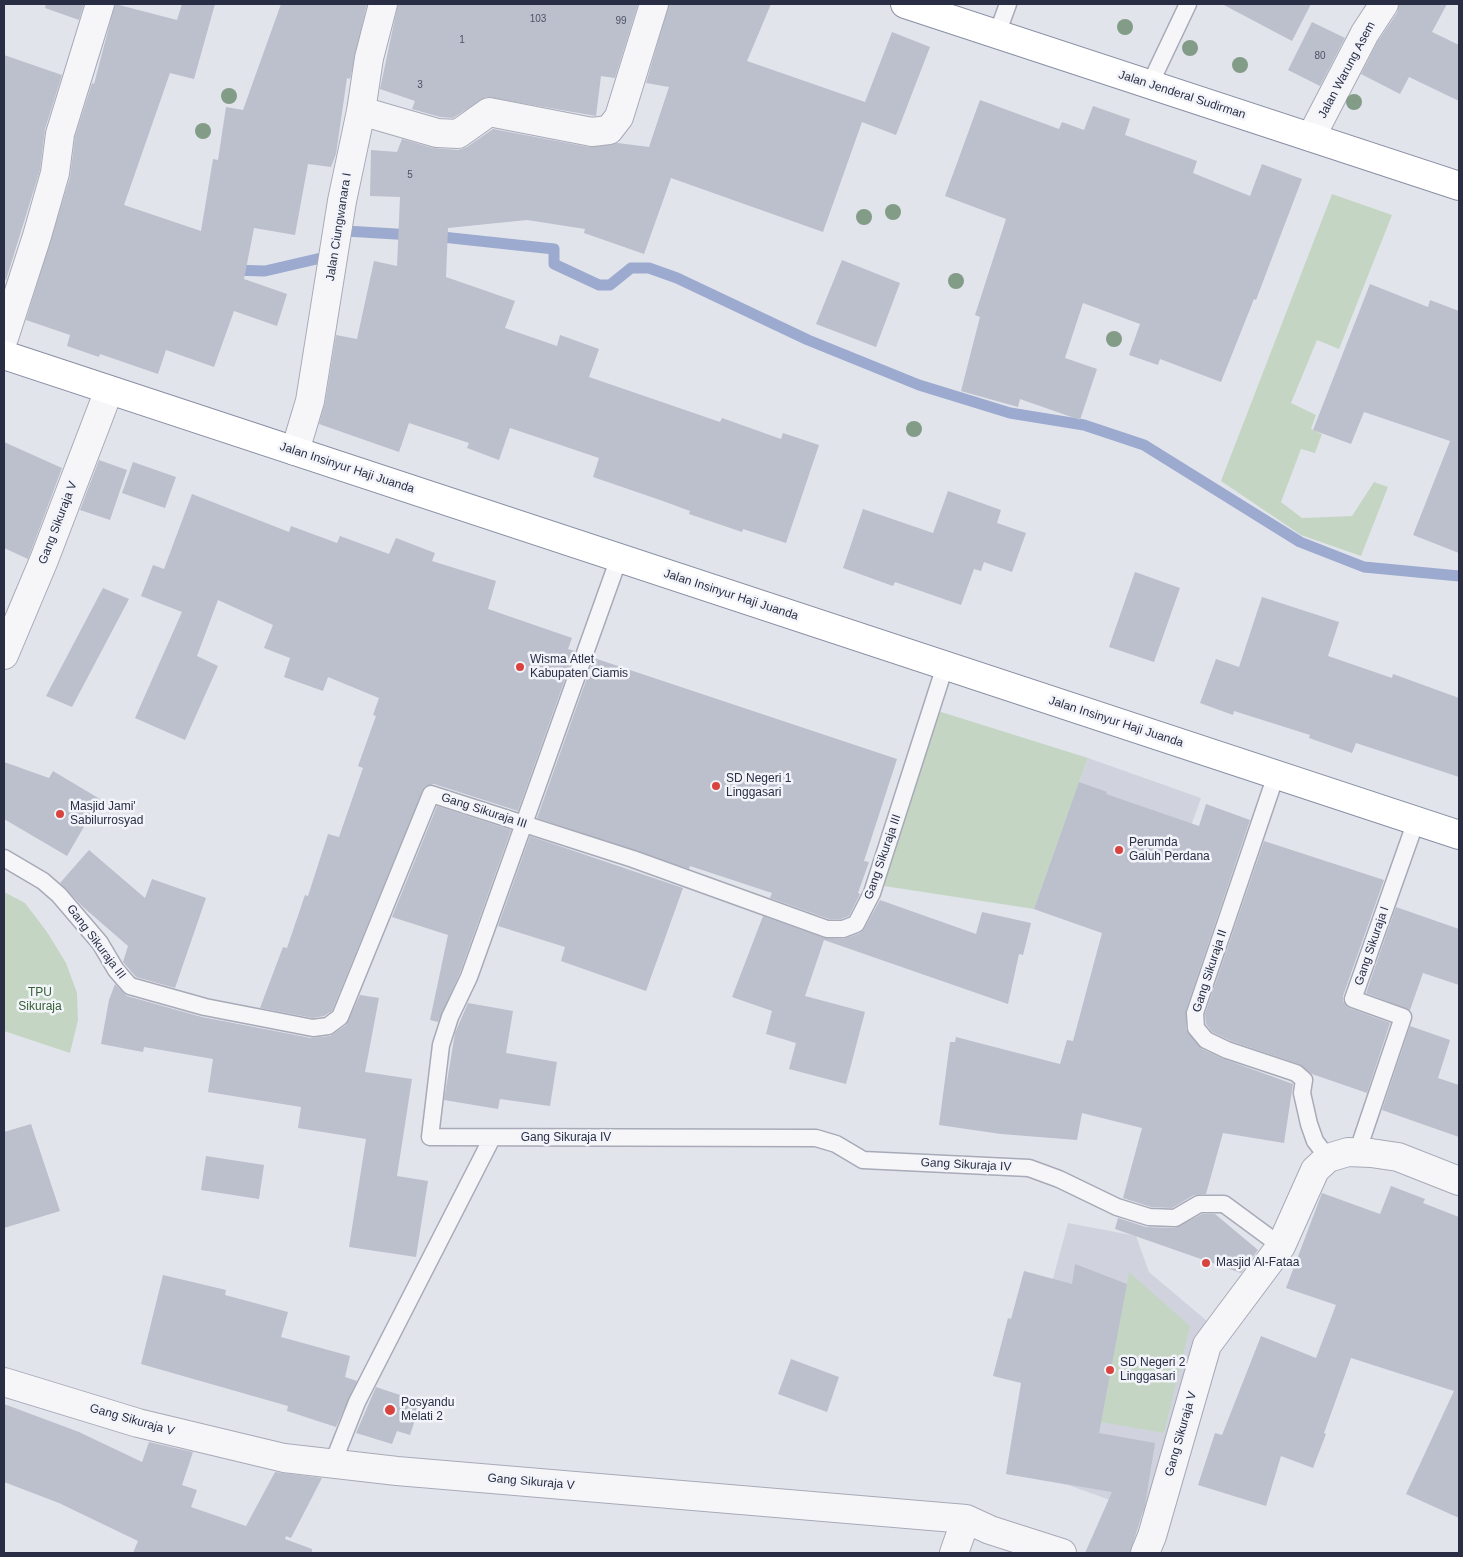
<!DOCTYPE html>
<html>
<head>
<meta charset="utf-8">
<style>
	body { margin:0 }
	#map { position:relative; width:1463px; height:1557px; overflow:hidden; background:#e2e4ec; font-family:Arial,sans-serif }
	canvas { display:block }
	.frame { position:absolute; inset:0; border:5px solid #292e45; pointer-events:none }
</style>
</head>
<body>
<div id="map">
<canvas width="1463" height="1557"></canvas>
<div class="frame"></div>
</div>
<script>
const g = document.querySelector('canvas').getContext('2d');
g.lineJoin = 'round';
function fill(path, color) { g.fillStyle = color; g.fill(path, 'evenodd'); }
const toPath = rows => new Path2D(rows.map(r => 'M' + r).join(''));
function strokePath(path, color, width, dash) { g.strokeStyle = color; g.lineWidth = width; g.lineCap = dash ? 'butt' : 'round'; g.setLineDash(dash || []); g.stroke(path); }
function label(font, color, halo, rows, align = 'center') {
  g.font = font + ' Arial,sans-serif'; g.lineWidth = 5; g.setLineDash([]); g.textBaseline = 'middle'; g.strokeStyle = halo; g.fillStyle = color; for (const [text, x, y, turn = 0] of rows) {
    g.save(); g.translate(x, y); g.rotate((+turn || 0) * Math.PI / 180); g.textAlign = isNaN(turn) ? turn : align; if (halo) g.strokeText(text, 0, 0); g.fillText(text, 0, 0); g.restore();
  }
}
fill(toPath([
	[1088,758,1201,798,1147,949,1034,909],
	[1068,1223,1136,1236,1149,1272,1207,1321,1149,1514,1068,1485,1006,1474,1015,1419]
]), '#d0d3de');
fill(toPath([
	[1332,194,1392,215,1339,349,1317,340,1291,403,1316,415,1311,429,1322,434,1315,453,1301,449,1281,502,1302,518,1352,516,1374,482,1388,487,1361,556,1301,535,1221,481],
	[938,711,1088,758,1034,909,884,886],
	[4,892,25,903,47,932,66,963,77,993,78,1020,70,1053,4,1031],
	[1129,1272,1190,1326,1164,1433,1101,1422]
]), '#c4d6c3');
strokePath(toPath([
	[346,231,412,235],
	[433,236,554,249,554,264,599,285,610,285,631,268,649,268,677,278,808,340,919,385,1010,413,1084,425,1144,445,1300,542,1364,567,1459,576],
	[230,270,265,271,321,258]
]), '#9baace', 11);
fill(toPath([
	[46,4,84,4,79,20,45,8],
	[115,4,177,20,182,4,215,4,194,79,170,73,124,205,201,231,213,159,218,160,226,107,243,110,281,4,367,4,350,79,347,78,336,154,331,167,308,164,295,235,254,228,244,279,287,294,277,326,234,311,214,367,166,350,158,374,100,354,99,357,67,346,70,335,26,320,70,177,75,137,92,83,94,84],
	[398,4,638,4,615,78,601,76,596,116,486,97,453,118,440,117,412,109,415,101,380,89],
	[669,4,771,4,747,61,865,102,892,32,930,47,896,135,862,122,823,232,671,178,644,254,584,233,585,229,527,220,448,228,446,277,515,301,505,328,557,346,560,335,599,349,589,377,720,422,722,418,781,439,783,433,819,445,786,543,743,529,742,532,689,514,690,511,660,500,593,477,599,458,510,428,499,460,467,448,469,443,409,423,399,452,319,424,325,403,336,335,357,339,374,261,397,266,400,197,370,196,371,150,397,152,402,139,433,148,458,150,467,147,493,129,589,147,618,143,649,147,669,87,646,83],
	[1222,4,1311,4,1292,41],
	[1399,4,1447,4,1432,32,1459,45,1459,101,1409,77,1400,94,1361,74,1378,41,1397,13],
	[1312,22,1345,38,1320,86,1288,70],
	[4,55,62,75,45,129,40,170,6,280,4,279],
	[980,100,1059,129,1062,122,1084,130,1093,106,1130,119,1125,135,1197,161,1193,173,1250,196,1262,164,1302,179,1256,300,1254,299,1221,382,1160,359,1158,365,1129,355,1140,324,1083,303,1065,358,1097,369,1080,420,1020,399,1018,407,961,391,980,317,975,315,1006,219,945,196],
	[842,260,900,283,876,347,816,324],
	[1370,284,1428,307,1430,300,1459,311,1459,553,1413,535,1450,441,1364,412,1351,444,1313,430],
	[4,442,62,468,28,559,4,548],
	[99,460,127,470,110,520,80,510],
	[133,462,176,477,165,508,122,493],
	[948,491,1001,510,997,523,1026,533,1012,572,984,562,981,571,974,569,961,605,895,582,893,586,843,568,863,509,933,533],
	[192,494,289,532,291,526,337,543,340,536,389,554,396,538,435,553,432,561,496,581,488,609,572,638,568,649,575,651,518,811,434,784,424,787,332,1011,324,1016,313,1018,260,1008,283,947,287,948,305,895,308,896,328,834,339,837,363,768,358,766,376,716,373,715,379,698,328,677,323,691,284,677,290,658,264,648,273,625,218,600,197,656,218,666,185,740,135,718,182,612,141,596,153,565,164,569],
	[1135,572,1180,588,1154,662,1109,647],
	[103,588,129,599,72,707,46,696],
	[1262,597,1339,622,1328,656,1392,678,1393,674,1459,698,1459,777,1356,743,1352,753,1309,738,1310,735,1234,711,1233,715,1200,703,1216,659,1239,667],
	[594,658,897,759,864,861,869,862,858,893,860,894,849,916,841,919,829,919,770,898,772,893,690,866,689,869,537,818],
	[4,762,49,778,53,771,100,799,67,856,4,819],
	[1079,782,1107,792,1106,794,1199,826,1206,804,1250,820,1186,1010,1186,1029,1202,1049,1224,1059,1293,1084,1284,1143,1223,1133,1206,1194,1194,1195,1172,1208,1151,1207,1123,1198,1142,1128,1082,1113,1077,1140,1001,1134,939,1125,950,1042,955,1042,956,1037,1060,1064,1067,1040,1073,1041,1102,933,1034,909],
	[437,806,511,830,460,973,438,1022,430,1020,448,935,392,917],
	[530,836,683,888,646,991,561,961,565,947,498,926],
	[1264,841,1384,880,1343,996,1343,1001,1349,1008,1390,1023,1367,1093,1312,1074,1299,1064,1231,1041,1212,1032,1206,1024,1205,1014],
	[89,850,145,898,152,879,206,898,175,988,136,977,123,962,128,946,83,907,60,883],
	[880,900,976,934,982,912,1031,923,1023,955,1019,954,1008,1004,824,940,805,996,865,1012,846,1084,789,1069,796,1043,766,1034,772,1011,732,997,763,916,824,938,843,939,860,933,864,929],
	[1396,907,1459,929,1459,985,1423,973,1410,1010,1366,993],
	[115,984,127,996,202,1017,311,1038,330,1036,346,1025,360,995,379,998,365,1072,412,1079,397,1176,428,1181,416,1257,349,1247,366,1139,298,1128,301,1107,208,1092,213,1059,144,1047,143,1052,101,1044,109,1000],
	[468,1003,513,1011,506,1053,557,1062,550,1106,500,1099,498,1109,444,1100,455,1033],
	[1410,1026,1450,1040,1438,1078,1459,1085,1459,1137,1382,1110],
	[31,1124,60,1211,4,1228,4,1132],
	[206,1156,264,1165,259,1199,201,1190],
	[1391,1186,1425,1199,1423,1203,1459,1217,1459,1518,1406,1494,1454,1391,1351,1358,1324,1433,1326,1434,1313,1468,1281,1456,1266,1506,1198,1485,1215,1433,1222,1435,1261,1336,1316,1358,1336,1305,1286,1288,1322,1193,1380,1214],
	[1202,1214,1215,1214,1258,1250,1241,1273,1115,1229,1118,1218,1146,1227,1175,1228],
	[1075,1264,1127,1284,1099,1433,1155,1443,1145,1505,1130,1553,1085,1553,1112,1492,1006,1474,1021,1383,993,1376,1008,1318,1011,1319,1024,1271,1072,1284],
	[163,1275,226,1290,225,1295,288,1312,281,1337,350,1356,345,1377,357,1381,336,1427,287,1411,288,1406,141,1364],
	[791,1359,839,1377,827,1412,778,1394],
	[376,1387,421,1402,410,1435,397,1431,392,1444,356,1433],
	[4,1404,79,1432,142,1462,149,1442,193,1452,182,1485,197,1490,191,1507,246,1526,275,1472,322,1478,291,1538,286,1536,285,1539,312,1549,312,1553,133,1553,138,1541,59,1503,4,1482]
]), '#bcbfcc');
const lane = toPath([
	[997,34,1008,4],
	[1150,84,1188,4],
	[619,558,469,977,450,1017,441,1045,430,1137,816,1138,836,1144,863,1160,1029,1168,1059,1179,1117,1207,1149,1217,1175,1218,1199,1204,1224,1204,1281,1246],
	[1276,775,1195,1013,1196,1028,1206,1040,1227,1050,1296,1073,1304,1080,1302,1093,1309,1124,1315,1141,1328,1158],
	[4,858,43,881,59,895,100,943,116,970,130,986,205,1007,313,1028,328,1026,340,1017,431,794,633,859,827,929,843,929,856,924,872,893,945,666],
	[1357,1153,1403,1017,1353,999,1416,821],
	[332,1465,357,1402,492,1138]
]);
const street = toPath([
	[361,111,437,133,458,134,489,112,592,132,609,130,619,117,654,4],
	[1311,137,1365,33,1384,4],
	[4,338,37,236,55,173,60,134,100,4],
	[295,451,310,401,342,201,361,111,369,58,383,4],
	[4,655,44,560,109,390],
	[4,1382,138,1423,284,1458,397,1471,966,1519,990,1530,1062,1553],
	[954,1553,966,1519],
	[1145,1553,1152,1536,1207,1345,1281,1246,1315,1170,1328,1158,1348,1152,1371,1153,1398,1157,1459,1181]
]);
const highway = toPath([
	[905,4,1459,186],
	[4,355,1459,835]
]);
strokePath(lane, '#a7aab7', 19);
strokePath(street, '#a7aab7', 30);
strokePath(highway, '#888ea4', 30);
strokePath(lane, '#f6f6f9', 16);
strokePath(street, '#f6f6f9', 28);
strokePath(highway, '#fff', 28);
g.fillStyle = '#839c87';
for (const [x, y] of [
	[1125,27],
	[1190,48],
	[1240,65],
	[229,96],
	[1354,102],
	[203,131],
	[893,212],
	[864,217],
	[956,281],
	[1114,339],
	[914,429]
]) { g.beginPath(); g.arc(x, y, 8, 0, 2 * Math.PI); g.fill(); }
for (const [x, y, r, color] of [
	[520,667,5,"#d9433f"],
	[716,786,5,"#d9433f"],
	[60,814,5,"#d9433f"],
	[1119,850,5,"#d9433f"],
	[1206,1263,5,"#d9433f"],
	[1110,1370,5,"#d9433f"],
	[390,1410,6,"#d9433f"]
]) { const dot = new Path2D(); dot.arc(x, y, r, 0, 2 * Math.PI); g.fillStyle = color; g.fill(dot); strokePath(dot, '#f2f4f9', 2); }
label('10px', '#4e5267', null, [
	["103",538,19],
	["99",621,21],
	["1",462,40],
	["80",1320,56],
	["3",420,85],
	["5",410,175]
]);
label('12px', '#292e45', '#f2f4f9', [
	["Jalan Warung Asem",1347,70,-62],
	["Jalan Jenderal Sudirman",1182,95,18],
	["Jalan Ciungwanara I",339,227,-81],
	["Jalan Insinyur Haji Juanda",347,468,18],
	["Gang Sikuraja V",58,523,-69],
	["Jalan Insinyur Haji Juanda",731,595,18],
	["Jalan Insinyur Haji Juanda",1116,722,18],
	["Gang Sikuraja III",484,811,18],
	["Gang Sikuraja III",883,857,-71],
	["Gang Sikuraja III",96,942,53],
	["Gang Sikuraja I",1372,946,-71],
	["Gang Sikuraja II",1210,971,-72],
	["Gang Sikuraja IV",566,1138],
	["Gang Sikuraja IV",966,1165,3],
	["Gang Sikuraja V",132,1420,16],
	["Gang Sikuraja V",1181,1434,-74],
	["Gang Sikuraja V",531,1482,5]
]);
label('12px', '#292e45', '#f2f4f9', [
	["Wisma Atlet",530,660],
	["Kabupaten Ciamis",530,674],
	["SD Negeri 1",726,779],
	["Linggasari",726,793],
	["Masjid Jami'",70,807],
	["Sabilurrosyad",70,821],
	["Perumda",1129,843],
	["Galuh Perdana",1129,857],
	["Masjid Al-Fataa",1216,1263],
	["SD Negeri 2",1120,1363],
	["Linggasari",1120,1377],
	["Posyandu",401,1403],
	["Melati 2",401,1417]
], 'left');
label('12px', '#356235', '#f2f4f9', [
	["TPU",40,993],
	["Sikuraja",40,1007]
]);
</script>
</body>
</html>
